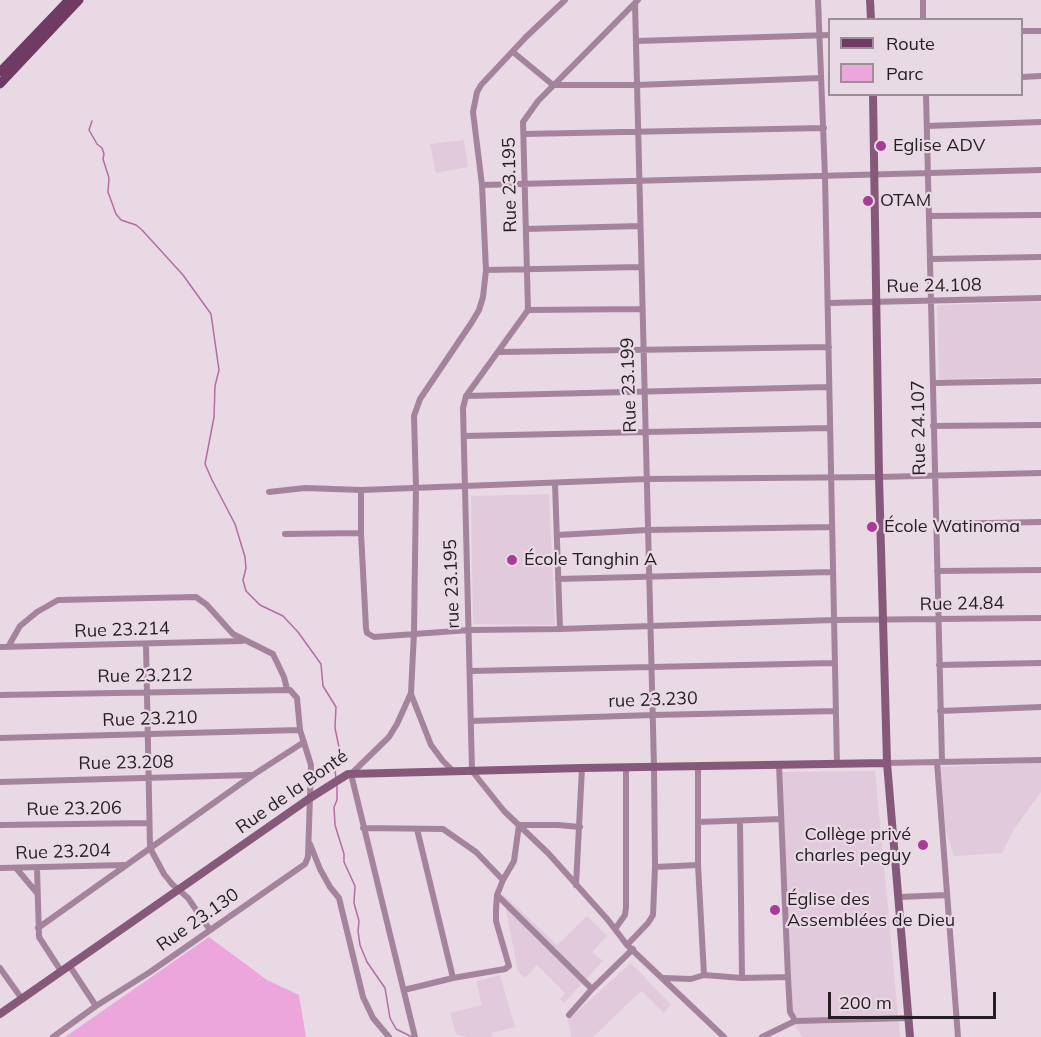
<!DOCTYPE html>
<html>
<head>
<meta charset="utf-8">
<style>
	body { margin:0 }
	#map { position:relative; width:1041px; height:1037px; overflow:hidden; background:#e9d9e5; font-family:Mulish,sans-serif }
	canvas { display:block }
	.legend { position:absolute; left:828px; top:18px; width:195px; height:78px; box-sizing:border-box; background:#e9d9e5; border:2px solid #9a8e97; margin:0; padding:8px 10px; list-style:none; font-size:18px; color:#241e22 }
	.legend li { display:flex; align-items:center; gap:12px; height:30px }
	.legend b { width:30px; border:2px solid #9a8e97 }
	.scale { position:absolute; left:828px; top:992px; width:168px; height:27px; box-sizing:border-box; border:3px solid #241e22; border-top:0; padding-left:8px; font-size:18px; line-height:21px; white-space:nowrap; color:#241e22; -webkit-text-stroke:4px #e9d9e5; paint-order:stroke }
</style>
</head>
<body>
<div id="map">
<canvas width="1041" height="1037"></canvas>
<ul class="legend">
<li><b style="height:8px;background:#6f3a64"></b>Route</li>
<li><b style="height:16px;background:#eca6dc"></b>Parc</li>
</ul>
<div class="scale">200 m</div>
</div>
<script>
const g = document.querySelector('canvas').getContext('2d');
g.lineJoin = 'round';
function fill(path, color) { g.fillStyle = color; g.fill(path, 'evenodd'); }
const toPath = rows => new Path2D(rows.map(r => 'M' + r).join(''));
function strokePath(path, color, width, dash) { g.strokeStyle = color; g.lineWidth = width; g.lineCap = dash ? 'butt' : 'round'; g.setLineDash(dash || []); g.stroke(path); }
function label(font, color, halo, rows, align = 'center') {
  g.font = font + ' Mulish,sans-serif'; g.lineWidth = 4.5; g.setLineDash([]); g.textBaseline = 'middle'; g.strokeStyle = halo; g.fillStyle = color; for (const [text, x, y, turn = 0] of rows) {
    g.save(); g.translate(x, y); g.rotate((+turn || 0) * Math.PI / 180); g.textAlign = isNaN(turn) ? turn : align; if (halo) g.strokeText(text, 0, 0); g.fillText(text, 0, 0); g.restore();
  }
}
fill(toPath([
	[464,140,468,167,436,173,430,144],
	[1041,302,1041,377,939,379,937,305],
	[549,494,555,625,473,624,471,496],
	[1041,763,1041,792,1014,829,1002,853,954,856,943,822,939,767],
	[875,771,900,1037,802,1037,793,1023,782,772],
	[503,894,557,945,587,916,607,936,592,952,603,961,564,1003,560,999,565,993,537,965,525,978,518,972],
	[631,963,671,1005,664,1013,641,991,593,1037,571,1037,568,1020],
	[500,975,515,1027,492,1033,492,1037,466,1037,456,1034,450,1013,482,1005,476,981]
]), '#e1cadb');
fill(toPath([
	[209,937,267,980,299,995,306,1037,65,1037]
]), '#eca6dc');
strokePath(toPath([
	[92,121,89,130,97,144,102,148,104,154,103,159,109,178,108,192,116,214,121,220,136,225,142,230,183,275,211,314,219,370,215,386,214,417,205,464,212,480,235,524,245,557,246,568,243,580,246,591,260,605,283,616,298,632,321,664,323,686,336,707,335,728,340,752,335,769,336,779],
	[337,786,337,800,334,807,335,825,344,854,344,862,355,886,354,903,359,921,358,931,360,945,367,962,385,988,390,1018,396,1029,412,1037]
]), '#b26da3', 1.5);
strokePath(toPath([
	[638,0,538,101,523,122,528,310,466,396,463,408,472,771,504,811,548,853,608,920,627,945,724,1037],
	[818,0,825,176,837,764],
	[923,0,923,20],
	[1022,31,1041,31],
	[637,41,830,35],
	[513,52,553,85,637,85,821,78],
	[1022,77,1041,76],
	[926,94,942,762],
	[927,126,1041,122],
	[524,134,824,128],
	[482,185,1041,170],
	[929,216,1041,215],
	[526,229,640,226],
	[930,259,1041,257],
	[486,270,641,267],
	[828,303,1041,298],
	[528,310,642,309],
	[498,352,829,347],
	[933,383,1041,381],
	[466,396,828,387],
	[933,426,1041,425],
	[464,436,830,428],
	[555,483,560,629],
	[361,490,361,533,366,628,367,633,374,637,469,630,560,629,834,620,1041,618],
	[269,492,305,488,361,490,646,479,879,477,1041,473],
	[937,524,1041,522],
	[285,534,361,533],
	[558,535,647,530,832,527],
	[937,571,1041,570],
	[558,579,832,572],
	[146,644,150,848,164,874,172,884,188,898,210,930],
	[0,647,242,641],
	[8,647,20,626,37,612,58,600,196,597,207,605,233,634,273,654,284,677,287,689],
	[939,665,1041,663],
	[470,671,834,663],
	[411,694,431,745,443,761,454,772],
	[0,695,290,690,297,698,300,730,311,765,308,857,305,864,150,972,96,1006,53,1037],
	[940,711,1041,707],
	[471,721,653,715,836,711],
	[0,738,300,730],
	[937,762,958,1037],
	[887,763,1041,760],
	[779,765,788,977,790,1012,793,1017,795,1021,909,1018],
	[698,766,698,865,704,975],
	[0,782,251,775],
	[698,822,781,819],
	[740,822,742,978],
	[0,825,149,823],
	[363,828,443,829,476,852,503,880],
	[417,829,453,978,505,969,509,966,496,921,496,910,497,895,503,880,514,861,519,825,558,825,580,827],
	[310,844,320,869,330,887,339,898,363,997,373,1018,389,1037],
	[655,867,698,865],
	[0,868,125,865],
	[16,868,37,893],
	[37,868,39,937,61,971],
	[576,885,582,768],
	[497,895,592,989,633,949],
	[900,897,947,895],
	[38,928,253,775,304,742],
	[615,929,625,915,626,907,626,767],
	[627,945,648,923,653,915,655,867,654,767,635,3],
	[69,965,96,1006],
	[0,968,22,999],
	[664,978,691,979,704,975,742,978,788,977],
	[404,990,453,978],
	[569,1015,592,989],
	[415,1037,351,774,389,737,397,724,411,693,414,633,416,487,414,416,420,399,472,322,479,310,483,297,486,270,482,185,473,112,477,92,481,85,526,37,565,0],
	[762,1037,795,1021]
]), '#a4849c', 6);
strokePath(toPath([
	[870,0,871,20],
	[873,94,879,477,887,763,910,1037],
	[0,1014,310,798,348,774,582,768,887,763]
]), '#86597b', 8);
strokePath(toPath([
	[0,72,69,0],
	[0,84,79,0]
]), '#6f3a64', 9);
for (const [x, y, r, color] of [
	[881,146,6,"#a93a96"],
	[868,201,6,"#a93a96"],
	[872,527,6,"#a93a96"],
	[512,560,6,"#a93a96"],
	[923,845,6,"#a93a96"],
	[775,910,6,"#a93a96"]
]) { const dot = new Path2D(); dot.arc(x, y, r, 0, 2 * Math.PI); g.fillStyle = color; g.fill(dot); strokePath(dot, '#e9d9e5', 2); }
label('18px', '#241e22', '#e9d9e5', [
	["Eglise ADV",893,146],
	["OTAM",880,201],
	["École Watinoma",884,527],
	["École Tanghin A",524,560],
	["Collège privé",911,835,"right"],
	["charles peguy",911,856,"right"],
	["Église des",787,900],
	["Assemblées de Dieu",787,921]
], 'left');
label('18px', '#241e22', '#e9d9e5', [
	["Rue 23.195",510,185,-91],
	["Rue 24.108",934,286,-1],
	["Rue 23.199",629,385,-92],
	["Rue 24.107",919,428,-91],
	["rue 23.195",452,584,-92],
	["Rue 24.84",962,604,-1],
	["Rue 23.214",122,630,-2],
	["Rue 23.212",145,676,-1],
	["rue 23.230",653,700,-2],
	["Rue 23.210",150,719,-2],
	["Rue 23.208",126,763,-1],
	["Rue de la Bonté",292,792,-35],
	["Rue 23.206",74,809,-1],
	["Rue 23.204",63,852,-2],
	["Rue 23.130",198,920,-35]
]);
</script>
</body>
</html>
